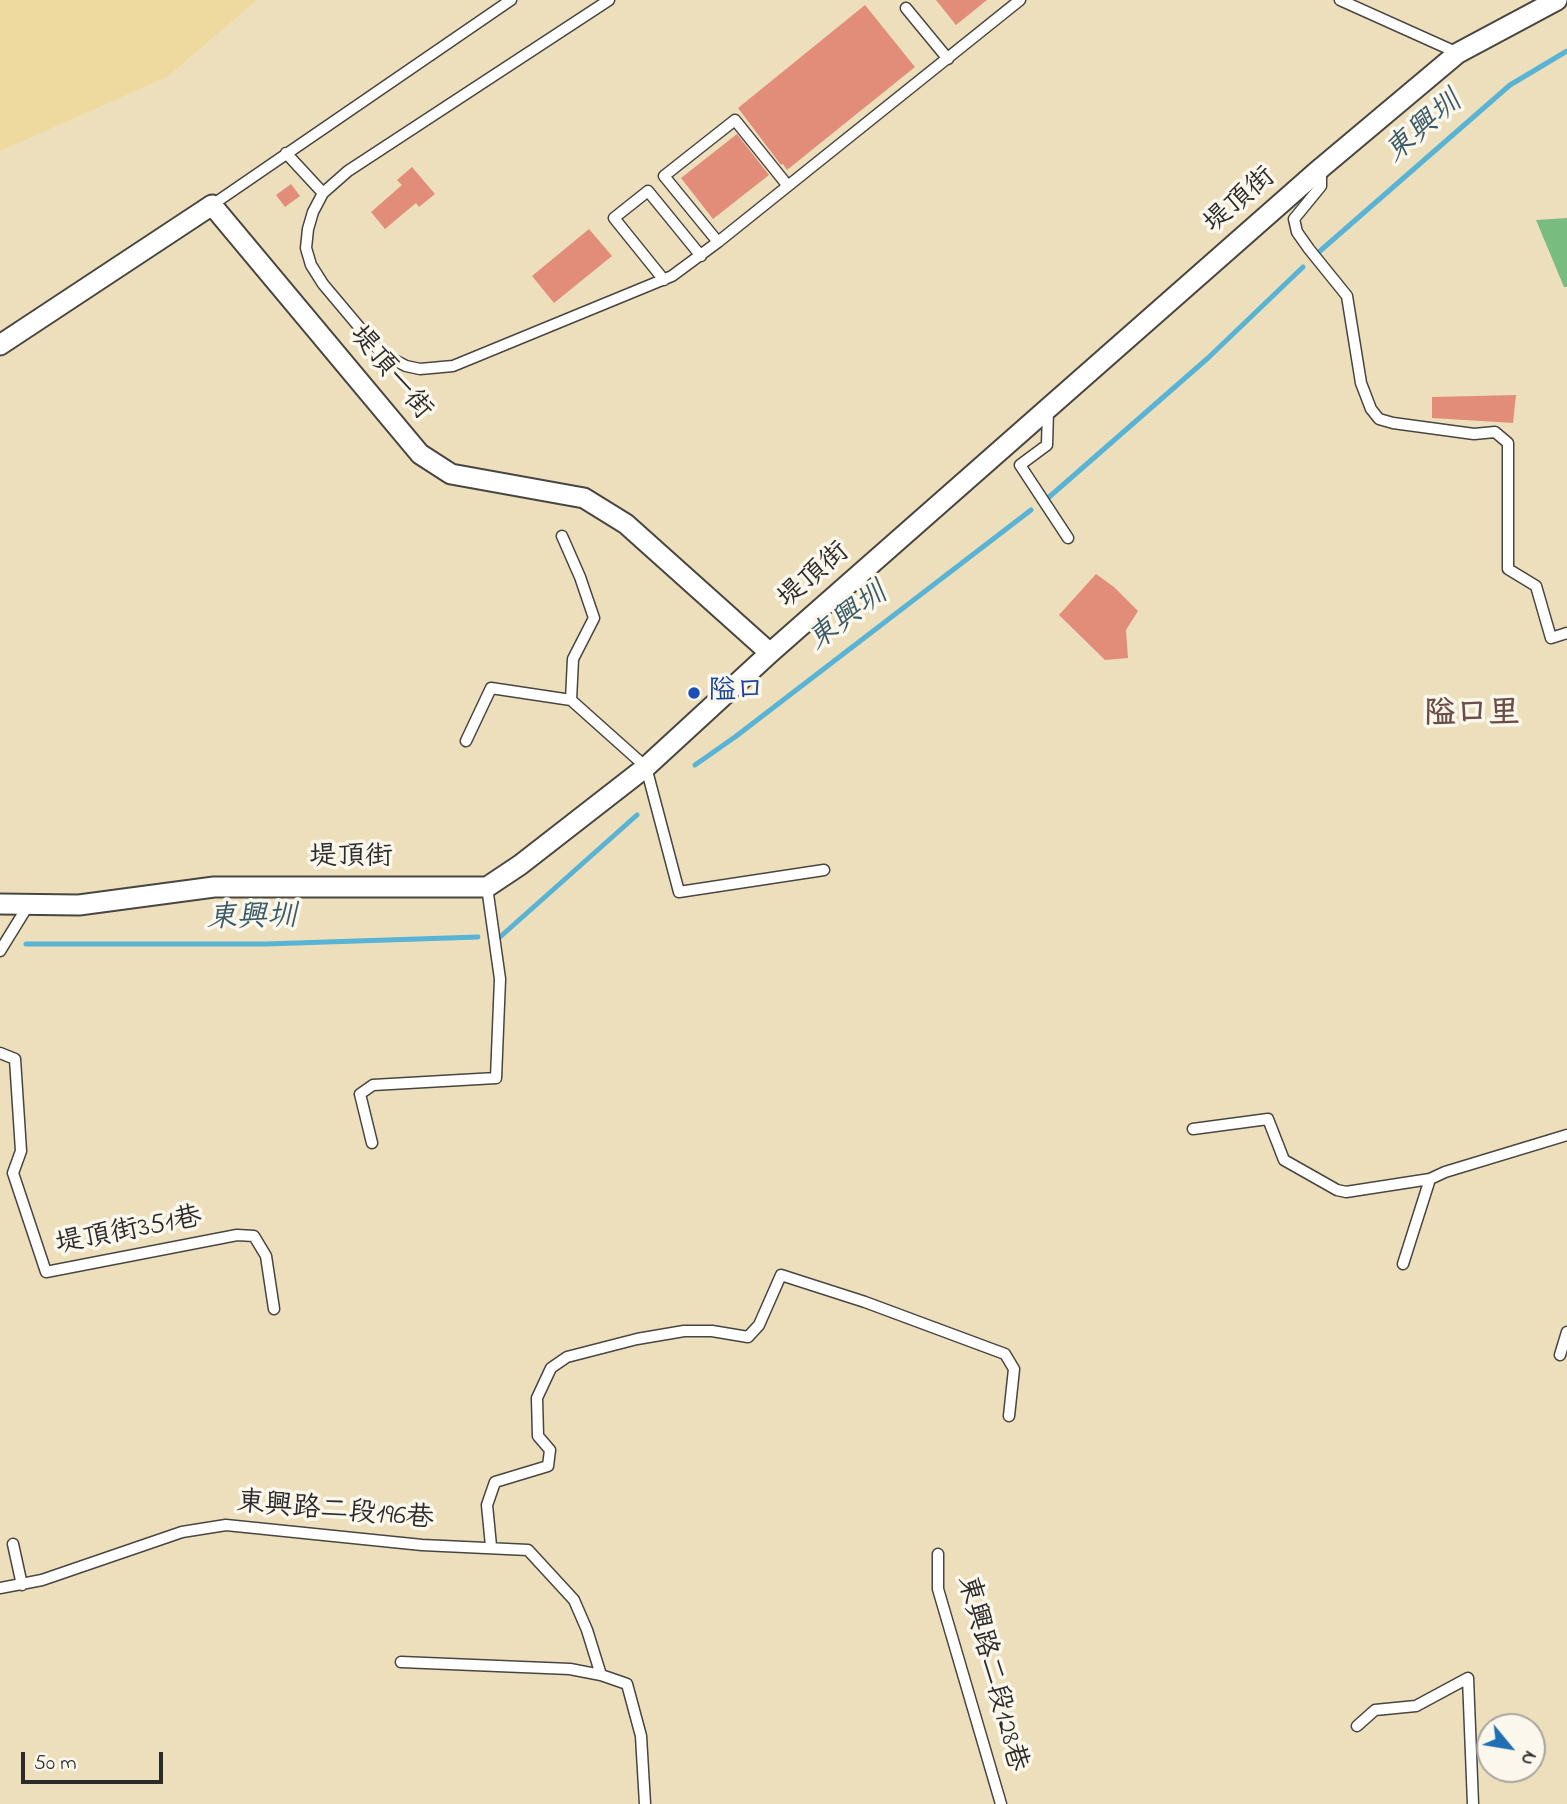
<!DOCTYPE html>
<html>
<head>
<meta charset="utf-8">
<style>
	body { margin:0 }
	#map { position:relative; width:1567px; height:1804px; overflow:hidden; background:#eddfbc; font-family:"Indie Flower",sans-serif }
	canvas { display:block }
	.north { position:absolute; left:1476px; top:1713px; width:70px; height:70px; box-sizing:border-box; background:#fbf7ec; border:2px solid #a8a59f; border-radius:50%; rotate:120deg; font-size:19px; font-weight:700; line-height:28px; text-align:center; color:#2b2b2b }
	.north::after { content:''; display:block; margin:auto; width:24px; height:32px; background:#1f6fb2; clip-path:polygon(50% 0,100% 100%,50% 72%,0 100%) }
	.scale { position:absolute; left:21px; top:1752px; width:142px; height:32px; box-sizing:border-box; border:4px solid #2b2b2b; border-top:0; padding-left:9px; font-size:21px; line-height:24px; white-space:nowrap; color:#2b2b2b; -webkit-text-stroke:5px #fbf7ec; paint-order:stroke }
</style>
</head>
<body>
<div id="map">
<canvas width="1567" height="1804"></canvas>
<div class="north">N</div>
<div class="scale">50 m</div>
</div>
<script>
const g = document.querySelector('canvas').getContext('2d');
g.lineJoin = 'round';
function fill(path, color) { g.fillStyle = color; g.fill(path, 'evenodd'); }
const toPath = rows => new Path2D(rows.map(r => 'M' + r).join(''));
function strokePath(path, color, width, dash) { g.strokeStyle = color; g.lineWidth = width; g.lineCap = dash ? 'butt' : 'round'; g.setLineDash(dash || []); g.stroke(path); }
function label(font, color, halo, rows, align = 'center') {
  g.font = font + ' "Indie Flower","LXGW WenKai TC",sans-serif'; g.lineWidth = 7; g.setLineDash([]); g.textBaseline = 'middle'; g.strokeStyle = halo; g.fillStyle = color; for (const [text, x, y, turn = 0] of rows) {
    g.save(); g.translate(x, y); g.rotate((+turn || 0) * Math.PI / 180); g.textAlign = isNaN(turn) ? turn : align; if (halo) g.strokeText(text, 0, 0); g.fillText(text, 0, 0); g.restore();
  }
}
fill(toPath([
	[1567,218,1567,287,1564,287,1536,220]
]), '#78bc80');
fill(toPath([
	[0,0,257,0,167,77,0,151]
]), '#eeda9e');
strokePath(toPath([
	[1320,251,1510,85,1567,51],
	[1048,498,1208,358,1303,267],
	[695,765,735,737,1031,510],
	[500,937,637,815],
	[26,944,266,944,478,937]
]), '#58b3d5', 5);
fill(toPath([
	[936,0,987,0,956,25],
	[865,5,915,67,787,170,783,164,781,165,738,108],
	[737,134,769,175,713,219,681,178],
	[412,167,435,194,419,207,416,203,385,229,371,212,402,185,397,180],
	[291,184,300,196,285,207,276,195],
	[589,229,612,256,554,303,532,276],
	[1516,395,1513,423,1432,418,1432,397],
	[1096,574,1114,587,1138,611,1126,630,1128,658,1105,660,1059,615]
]), '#e28d7a');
const lane = toPath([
	[609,0,348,171,323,193,313,212,308,229,306,248,311,265,323,284,381,353,406,366,420,369,453,366,672,276,718,242,1020,0],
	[1340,0,1458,53],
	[906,8,948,59],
	[286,153,323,193],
	[1321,169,1321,186,1294,219,1297,232,1309,249,1347,296,1361,383,1371,409,1379,419,1393,423,1474,434,1495,432,1508,443,1508,569,1536,586,1551,638,1567,633],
	[212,205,511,0],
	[718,242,664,176,735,120,788,186],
	[664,280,614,218,648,191,701,256],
	[1048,410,1047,445,1020,465,1068,538],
	[562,536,580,577,594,618,573,659,571,700,646,767,679,892,824,870],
	[466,741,491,688,571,700],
	[0,951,29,904],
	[0,1053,15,1059,21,1151,13,1173,46,1272,237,1235,254,1236,266,1256,274,1309],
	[1193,1129,1268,1119,1284,1160,1337,1190,1346,1192,1430,1179,1445,1172,1567,1135],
	[372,1143,360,1094,373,1085,496,1078,500,979,487,887],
	[1403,1264,1430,1179],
	[1560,1355,1567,1332],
	[13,1544,22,1585],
	[491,1546,487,1505,495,1482,548,1466,550,1450,538,1436,537,1398,551,1368,567,1357,637,1339,684,1331,712,1331,748,1337,759,1325,781,1275,865,1302,1005,1354,1014,1369,1009,1416],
	[938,1554,938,1589,1001,1804],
	[0,1588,42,1580,182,1532,226,1525,422,1545,528,1550,574,1600,587,1630,601,1675],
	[401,1662,570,1669,601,1675,627,1684,641,1736,645,1804],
	[1357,1726,1375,1710,1416,1706,1468,1678,1473,1804]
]);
const street = toPath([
	[0,345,212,205,420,454,451,474,584,498,626,524,770,653],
	[0,904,79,905,214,887,487,887,520,865,646,767,770,653,1321,168,1458,53,1557,0]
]);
strokePath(lane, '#484641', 13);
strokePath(street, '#484641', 23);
strokePath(lane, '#fff', 10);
strokePath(street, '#fff', 19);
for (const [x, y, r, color] of [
	[694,693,7,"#1a4fb4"]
]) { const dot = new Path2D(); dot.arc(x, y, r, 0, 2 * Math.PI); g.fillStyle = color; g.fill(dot); strokePath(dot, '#fbf7ec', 2.5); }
label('28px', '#2b2b2b', '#fbf7ec', [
	["堤頂街",1241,202,-41],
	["堤頂一街",389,374,50],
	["堤頂街",815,577,-41],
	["堤頂街",351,859],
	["堤頂街351巷",129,1233,-11],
	["東興路二段196巷",335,1513,5],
	["東興路二段128巷",990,1674,75]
]);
label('28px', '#164399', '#fbf7ec', [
	["隘口",708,693]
], 'left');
label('italic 30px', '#3b5b66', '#fbf7ec', [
	["東興圳",1425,129,-41],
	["東興圳",849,619,-37],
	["東興圳",252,920,-1]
]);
label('bold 32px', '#6b4d47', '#fbf7ec', [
	["隘口里",1472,717]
]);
</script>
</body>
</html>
